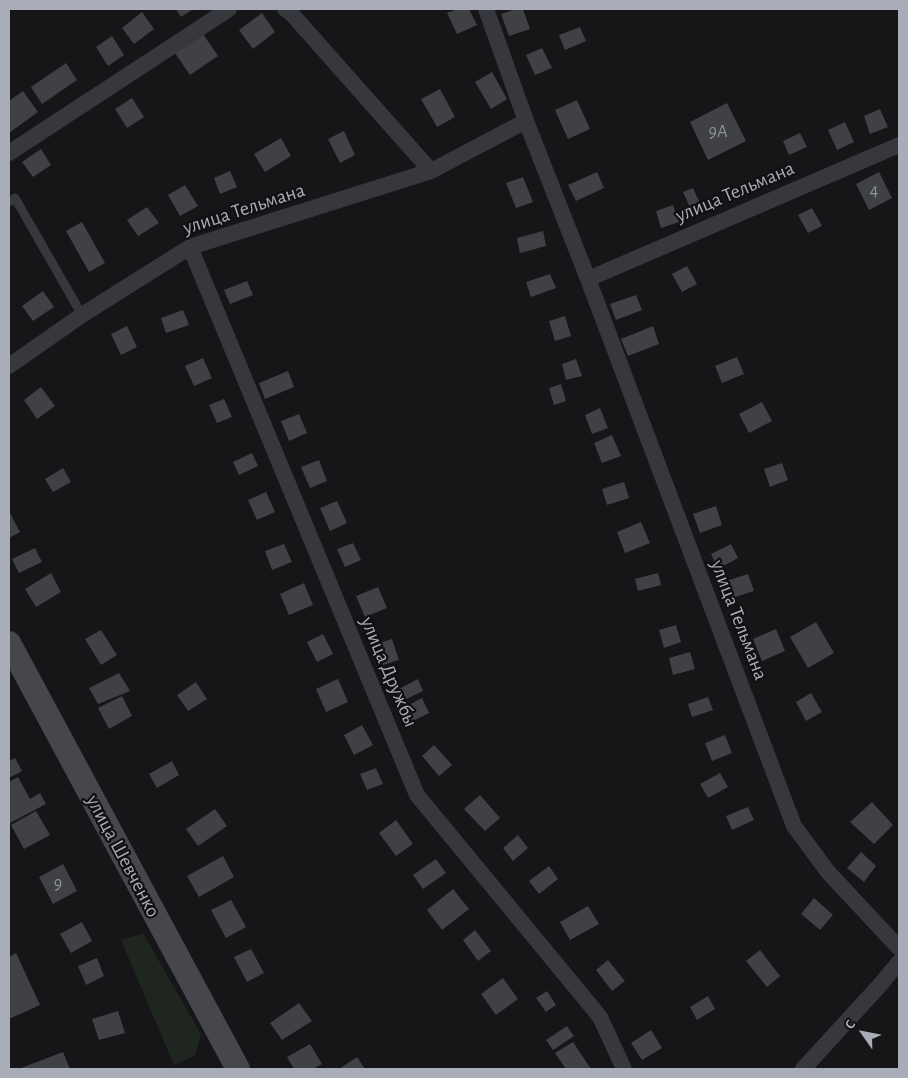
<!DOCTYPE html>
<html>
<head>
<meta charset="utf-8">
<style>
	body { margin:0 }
	#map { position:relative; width:908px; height:1078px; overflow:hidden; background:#161618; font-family:"Alegreya Sans",sans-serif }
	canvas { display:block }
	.frame { position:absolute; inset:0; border:10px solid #a8adb8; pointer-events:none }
	.north { position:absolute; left:838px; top:1008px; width:50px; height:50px; -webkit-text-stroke:4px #111113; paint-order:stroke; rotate:303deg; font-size:14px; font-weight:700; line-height:20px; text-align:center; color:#a8adb8 }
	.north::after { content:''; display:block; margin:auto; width:18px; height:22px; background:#a8adb8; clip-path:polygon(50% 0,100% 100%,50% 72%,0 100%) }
</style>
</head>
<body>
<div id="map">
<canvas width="908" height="1078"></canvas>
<div class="frame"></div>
<div class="north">С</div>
</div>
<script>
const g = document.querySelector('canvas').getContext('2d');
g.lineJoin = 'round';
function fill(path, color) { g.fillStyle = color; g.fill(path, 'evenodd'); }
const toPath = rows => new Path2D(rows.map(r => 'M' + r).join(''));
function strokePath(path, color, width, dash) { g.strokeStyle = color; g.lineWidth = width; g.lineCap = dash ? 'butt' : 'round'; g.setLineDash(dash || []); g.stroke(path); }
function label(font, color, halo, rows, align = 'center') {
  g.font = font + ' "Alegreya Sans",sans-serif'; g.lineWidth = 4.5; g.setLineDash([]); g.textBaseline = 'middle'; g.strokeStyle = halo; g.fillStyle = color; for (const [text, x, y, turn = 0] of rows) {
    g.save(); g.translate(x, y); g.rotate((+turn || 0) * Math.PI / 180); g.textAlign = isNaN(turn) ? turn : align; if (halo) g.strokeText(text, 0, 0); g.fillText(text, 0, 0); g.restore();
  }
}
fill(toPath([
	[143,933,201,1034,195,1056,174,1065,121,940]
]), '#1e261f');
fill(toPath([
	[176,9,193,9,181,17],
	[458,9,469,9,477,25,457,34,447,13],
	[516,9,523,9,530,29,509,36,501,14],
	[142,12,154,29,134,44,122,28],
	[262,13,275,32,253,49,239,30],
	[580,27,586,41,565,50,559,35],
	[203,34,218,56,190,75,175,53],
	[112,36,124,55,108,66,96,47],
	[542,48,552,68,535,75,526,55],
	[66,63,77,80,42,104,31,87],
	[492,72,507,99,491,109,475,82],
	[440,89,455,117,437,127,421,99],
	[23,91,38,112,9,133,9,101],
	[132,98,144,117,127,128,115,109],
	[577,100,590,129,568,139,555,110],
	[727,103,746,141,708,160,690,122],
	[880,109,888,127,870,134,864,116],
	[845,122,854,142,837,150,828,130],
	[344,131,355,155,340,163,328,139],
	[800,133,807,147,789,155,783,141],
	[281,138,291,156,265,172,254,154],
	[41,149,51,165,33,177,22,162],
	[230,171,237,187,220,194,214,178],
	[597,172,604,188,576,201,568,185],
	[879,172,892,198,869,210,856,184],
	[523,177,533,202,516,208,506,183],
	[185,185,198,206,180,216,168,195],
	[693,188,703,210,693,214,683,192],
	[673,205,679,222,661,228,656,211],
	[147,207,159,223,138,236,127,220],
	[812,208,822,226,808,233,798,215],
	[82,222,105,263,89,272,66,231],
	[543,231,546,246,520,253,517,238],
	[687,266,697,284,682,292,672,274],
	[550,274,556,288,531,297,526,282],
	[247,281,253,295,230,304,224,290],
	[43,291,54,307,33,321,22,306],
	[636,295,642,310,616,320,610,304],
	[183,310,189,325,166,333,161,318],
	[565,316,571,336,555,341,549,321],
	[127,326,137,347,121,355,111,334],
	[653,326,659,344,628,356,621,339],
	[737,357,744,374,722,383,715,366],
	[203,358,212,378,194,386,185,366],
	[576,359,582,376,566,380,562,364],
	[288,371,294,387,265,399,259,383],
	[561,384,566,401,554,405,549,388],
	[41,387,55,406,37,419,24,400],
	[224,399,232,417,217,423,209,405],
	[762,402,772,421,749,433,739,414],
	[600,408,608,428,592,434,585,415],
	[299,414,307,433,289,441,281,421],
	[612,435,621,456,602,463,594,443],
	[252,453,258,466,239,475,233,462],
	[319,460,327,481,310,488,301,467],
	[782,463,788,480,770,487,764,469],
	[63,468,71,482,53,492,45,479],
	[624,482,629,498,607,505,602,489],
	[266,492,275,512,257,520,248,500],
	[337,501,347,523,330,531,320,508],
	[716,506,722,525,700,533,693,514],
	[10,513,20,532,9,538,9,514],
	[641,522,650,543,625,553,617,532],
	[353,543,361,560,345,567,337,549],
	[284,544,292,562,272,570,265,551],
	[731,544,738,558,718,569,711,554],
	[35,548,42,562,19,573,12,559],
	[51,573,61,592,36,607,25,589],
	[658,573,661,585,638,591,635,579],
	[748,574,754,591,732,598,726,581],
	[304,583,313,605,289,615,280,594],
	[378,587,387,608,365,617,356,596],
	[816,622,834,653,808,668,790,637],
	[676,625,681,642,664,648,659,630],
	[776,629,785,651,762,661,753,639],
	[101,630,117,655,101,665,85,639],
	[323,634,333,654,317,662,307,642],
	[392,639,399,660,383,665,376,644],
	[690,652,695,669,673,675,669,658],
	[119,673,130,691,98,704,89,688],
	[338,679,348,702,326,712,316,689],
	[418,679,423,691,400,702,395,691],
	[196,682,207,699,188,711,177,695],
	[811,693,822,712,806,721,796,702],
	[122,696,132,716,109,729,98,708],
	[708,697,713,710,692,717,688,704],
	[422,698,429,713,411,722,403,708],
	[362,725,373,745,354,755,344,735],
	[725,735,732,753,712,761,705,743],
	[434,745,452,765,439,776,422,756],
	[15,758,22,771,9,778,9,761],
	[172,761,179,775,157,788,149,774],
	[376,768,383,784,367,790,360,774],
	[720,773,728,787,708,798,700,784],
	[18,777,30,799,40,793,46,804,10,823,9,782],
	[480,795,500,818,485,831,464,809],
	[872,802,893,825,874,844,850,822],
	[748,807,754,820,732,830,726,816],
	[215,809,227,826,198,846,186,829],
	[36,811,50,835,24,849,11,825],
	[396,820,413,844,396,856,379,833],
	[518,835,528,848,513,861,503,848],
	[861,852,876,866,864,882,847,868],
	[223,856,234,877,199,897,187,876],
	[436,859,446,873,423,889,413,875],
	[63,864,77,891,53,904,39,877],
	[549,866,558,879,539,894,529,881],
	[453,889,469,909,442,930,427,910],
	[814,898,833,915,820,930,801,914],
	[231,900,246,927,226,938,211,910],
	[588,906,599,924,570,940,560,922],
	[82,922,92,941,71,953,60,934],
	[475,930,491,951,478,961,463,940],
	[251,949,264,973,247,982,234,957],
	[760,950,780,976,767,987,746,961],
	[16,953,40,1005,9,1019,9,957],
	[97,958,104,976,86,985,78,966],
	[608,960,625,981,612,991,596,970],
	[503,978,518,999,496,1015,481,994],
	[547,991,556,1005,546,1012,536,998],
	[708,996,715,1009,697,1020,690,1007],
	[299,1003,312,1021,282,1040,270,1023],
	[118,1011,125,1033,99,1040,92,1019],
	[567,1026,574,1036,553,1050,546,1040],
	[651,1030,662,1048,642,1060,631,1043],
	[573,1042,591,1069,566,1069,555,1053],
	[310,1044,322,1064,313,1069,294,1069,287,1057],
	[63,1052,70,1069,22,1069,21,1068],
	[357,1057,365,1069,339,1069]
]), '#404145');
strokePath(toPath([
	[9,202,15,198,82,315]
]), '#37383d', 9);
strokePath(toPath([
	[285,9,291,13,431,171],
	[486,9,526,121],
	[9,153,229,9],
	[190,247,417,795,600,1017,624,1069],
	[588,279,899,145],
	[9,366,82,315,190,247,431,171,526,121,588,279,794,826,828,872,899,948],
	[803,1069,880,985,899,962]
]), '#37383d', 16);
strokePath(toPath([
	[9,643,238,1069]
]), '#45474d', 24);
label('18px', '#8e929b', null, [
	["9А",718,132],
	["4",874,191],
	["9",58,884]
]);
label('20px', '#a8adb8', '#111113', [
	["улица Тельмана",735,192,-23],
	["улица Тельмана",244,209,-18],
	["улица Тельмана",739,620,69],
	["улица Дружбы",389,672,67],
	["улица Шевченко",123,856,62]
]);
</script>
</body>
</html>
